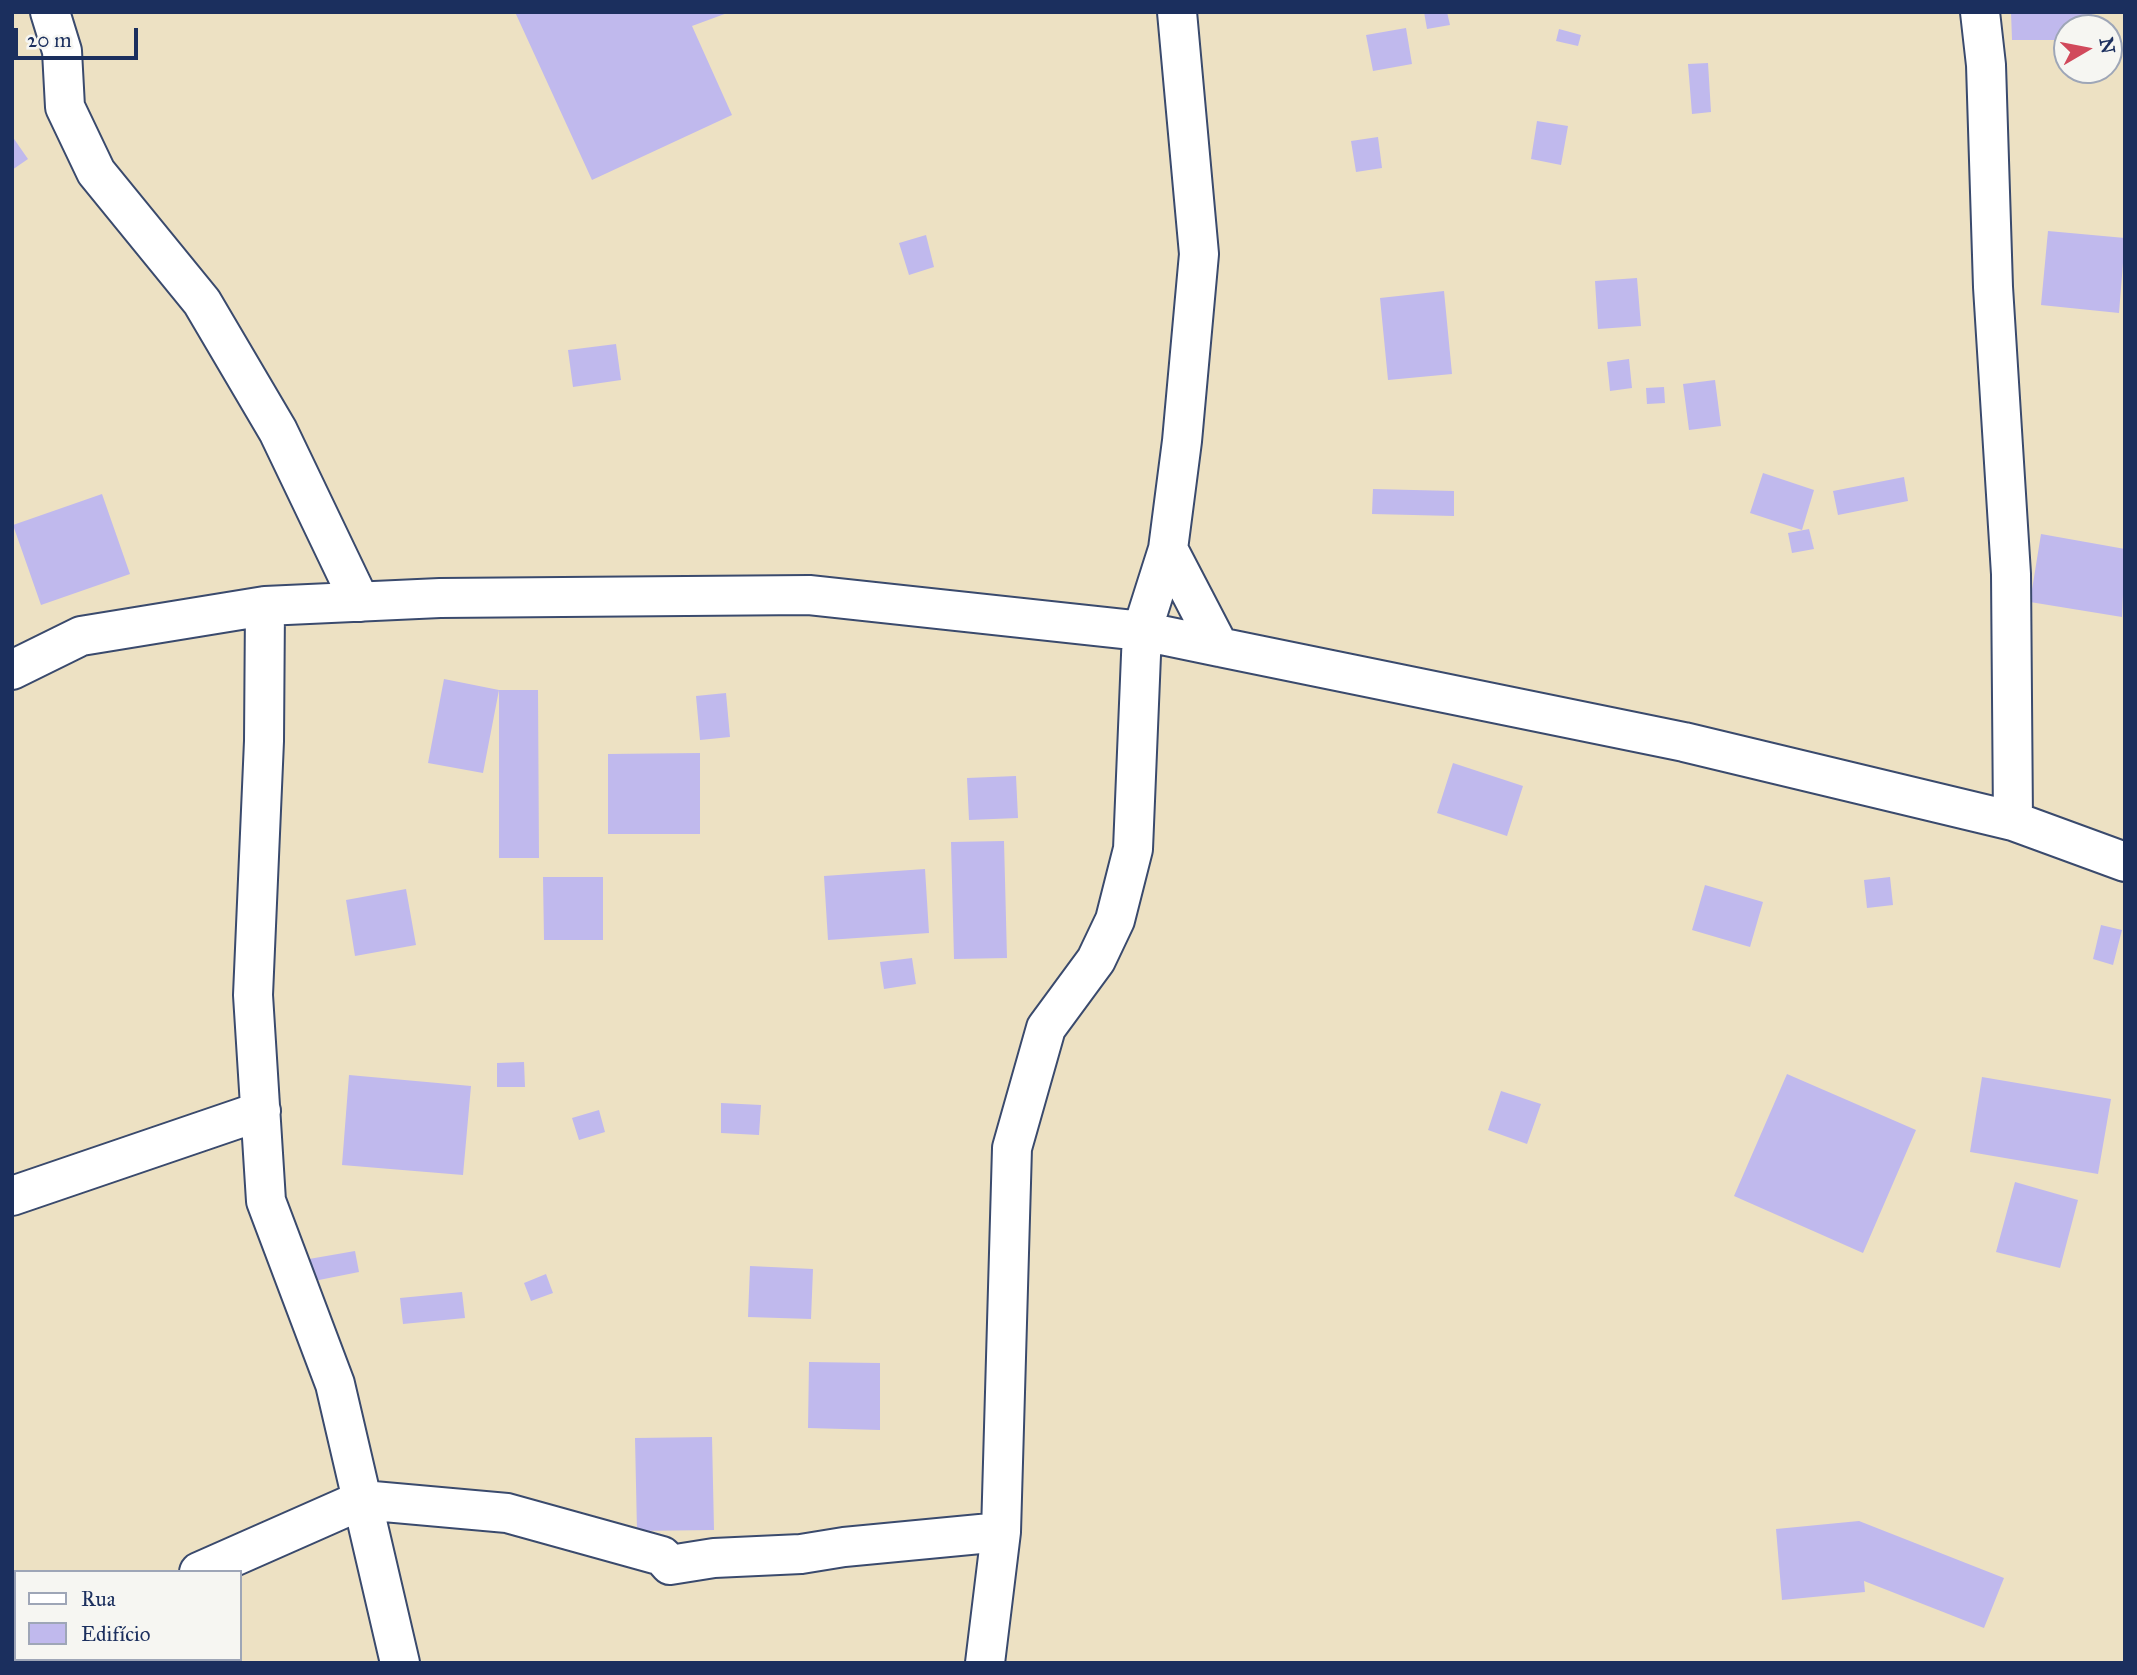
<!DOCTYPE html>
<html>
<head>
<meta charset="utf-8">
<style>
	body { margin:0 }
	#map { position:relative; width:2137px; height:1675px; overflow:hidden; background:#ede1c3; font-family:"IM FELL Great Primer",serif }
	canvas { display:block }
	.frame { position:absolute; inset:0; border:14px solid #1b2f5e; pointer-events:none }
	.legend { position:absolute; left:14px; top:1570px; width:228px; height:91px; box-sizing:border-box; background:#f6f6f2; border:2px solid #9ea6b7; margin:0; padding:9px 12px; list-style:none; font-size:21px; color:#1b2f5e }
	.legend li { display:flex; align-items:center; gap:14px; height:35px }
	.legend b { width:35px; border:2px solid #9ea6b7 }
	.north { position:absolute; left:2053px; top:14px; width:70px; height:70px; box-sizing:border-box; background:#f6f6f2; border:2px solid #9ea6b7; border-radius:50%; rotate:80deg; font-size:19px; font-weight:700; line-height:28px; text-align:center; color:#1b2f5e }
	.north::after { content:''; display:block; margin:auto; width:24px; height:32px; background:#d1495b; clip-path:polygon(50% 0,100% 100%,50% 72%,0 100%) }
	.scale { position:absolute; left:14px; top:28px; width:124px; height:32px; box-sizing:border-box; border:4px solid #1b2f5e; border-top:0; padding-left:9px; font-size:21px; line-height:24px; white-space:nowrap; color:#1b2f5e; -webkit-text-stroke:5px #f6f6f2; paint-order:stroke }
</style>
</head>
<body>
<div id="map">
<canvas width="2137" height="1675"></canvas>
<div class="frame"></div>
<ul class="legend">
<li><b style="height:9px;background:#fff"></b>Rua</li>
<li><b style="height:19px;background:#c0b9ed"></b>Edifício</li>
</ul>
<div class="north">N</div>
<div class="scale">20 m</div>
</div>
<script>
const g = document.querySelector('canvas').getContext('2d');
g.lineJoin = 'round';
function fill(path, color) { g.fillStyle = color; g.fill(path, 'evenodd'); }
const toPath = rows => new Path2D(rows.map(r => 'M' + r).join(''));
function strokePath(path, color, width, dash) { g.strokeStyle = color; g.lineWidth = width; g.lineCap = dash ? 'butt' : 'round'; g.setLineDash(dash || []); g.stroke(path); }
fill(toPath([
	[515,12,730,12,692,26,732,115,592,180],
	[1424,12,1447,12,1450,25,1427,29],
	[2011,12,2092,12,2092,28,2067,28,2067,40,2012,40],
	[1406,28,1412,64,1373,71,1366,35],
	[1559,29,1581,35,1578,46,1556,41],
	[1708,63,1711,112,1692,114,1688,64],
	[1537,121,1568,126,1561,165,1531,159],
	[12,136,28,159,12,170],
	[1378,137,1382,168,1356,172,1351,141],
	[2048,231,2125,238,2119,313,2041,305],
	[926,235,934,267,909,275,899,243],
	[1637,278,1641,326,1598,329,1595,281],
	[1444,291,1452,374,1388,380,1380,298],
	[616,344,621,380,573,387,568,350],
	[1629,359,1632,388,1610,391,1607,362],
	[1715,380,1721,426,1689,430,1683,384],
	[1664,387,1665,403,1647,404,1646,388],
	[1763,473,1814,490,1802,530,1750,513],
	[1904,477,1908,501,1838,515,1833,491],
	[1373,489,1454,491,1454,516,1372,514],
	[102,494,130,574,41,605,13,525],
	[1809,529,1814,549,1792,553,1788,533],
	[2041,534,2125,549,2122,617,2030,602],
	[444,679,499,690,483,773,428,763],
	[499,690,538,690,539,858,499,858],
	[726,693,730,737,700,740,696,696],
	[700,753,700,834,608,834,608,754],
	[1453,763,1523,786,1507,836,1437,813],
	[1016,776,1018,818,969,820,967,778],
	[1004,841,1007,958,954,959,951,842],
	[925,869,929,933,828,940,824,876],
	[543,877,603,877,603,940,544,940],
	[1890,877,1893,905,1867,908,1864,880],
	[1705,885,1763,902,1750,947,1692,930],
	[406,889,416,945,355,956,346,900],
	[2101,925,2122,930,2113,965,2093,959],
	[912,958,916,984,884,989,880,962],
	[524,1062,525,1087,497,1087,497,1063],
	[1787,1074,1916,1130,1863,1253,1734,1196],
	[349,1075,471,1086,463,1175,342,1165],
	[1982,1077,2111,1099,2098,1174,1970,1152],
	[1501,1091,1541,1104,1527,1144,1488,1130],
	[721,1103,761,1105,759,1135,721,1133],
	[599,1110,605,1132,579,1140,572,1118],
	[2015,1182,2078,1200,2060,1268,1996,1252],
	[355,1251,359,1272,314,1281,309,1259],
	[750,1266,813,1269,811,1319,748,1317],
	[546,1274,553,1293,531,1301,524,1283],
	[462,1292,465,1318,403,1324,400,1298],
	[809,1362,880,1363,880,1430,808,1428],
	[712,1437,714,1530,637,1531,635,1438],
	[1859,1521,2004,1578,1984,1628,1864,1581,1865,1592,1782,1600,1776,1529]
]), '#c0b9ed');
const minor = toPath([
	[50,12,62,51,65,107,96,172,202,302,278,431,360,602],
	[1980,12,1986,65,1993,287,2011,574,2013,821],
	[1168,549,1219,647],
	[265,606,264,741,253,995,266,1201,335,1384,400,1663],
	[12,670,81,636,265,606,440,598,809,595,1142,631,1219,647,1684,742,2013,821,2125,862],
	[12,1196,261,1111],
	[199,1572,362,1500,507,1513,662,1556,670,1565,714,1558,801,1554,844,1547,1001,1532],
	[24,1663,29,1659],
	[985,1663,1001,1532,1012,1148,1046,1028,1096,960,1115,920,1133,849,1142,631,1168,549,1182,441,1199,254,1177,12]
]);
strokePath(minor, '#3a4a6d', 42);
strokePath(minor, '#fff', 38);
</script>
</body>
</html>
